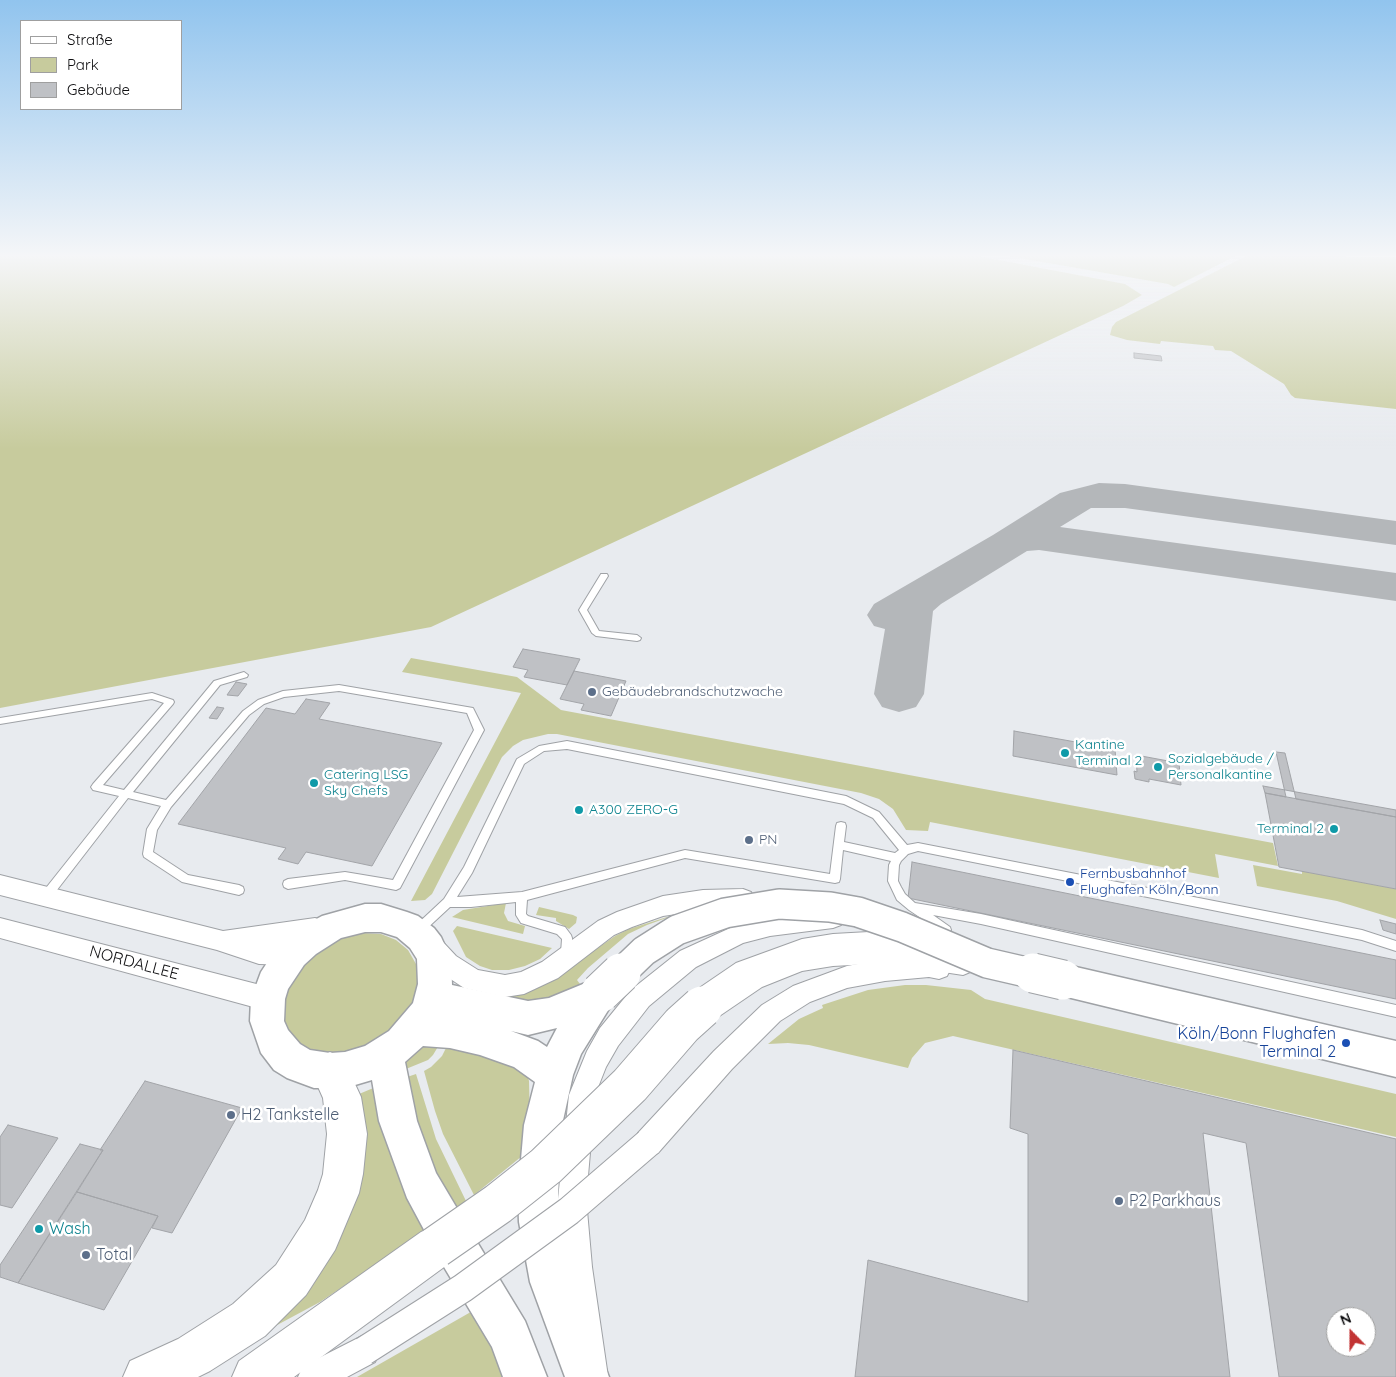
<!DOCTYPE html>
<html>
<head>
<meta charset="utf-8">
<style>
	body { margin:0 }
	#map { position:relative; width:1396px; height:1377px; overflow:hidden; background:#e8ebef; font-family:Quicksand,sans-serif }
	canvas { display:block }
	.legend { position:absolute; left:20px; top:20px; width:162px; height:90px; box-sizing:border-box; background:#fff; border:1px solid #9f9f9f; margin:0; padding:6px 9px; list-style:none; font-size:15px; color:#0e0e10 }
	.legend li { display:flex; align-items:center; gap:10px; height:25px }
	.legend b { width:25px; border:1px solid #9f9f9f }
	.north { position:absolute; left:1326px; top:1307px; width:50px; height:50px; box-sizing:border-box; background:#fff; border:1px solid #9f9f9f; border-radius:50%; rotate:338deg; font-size:14px; font-weight:700; line-height:20px; text-align:center; color:#0e0e10 }
	.north::after { content:''; display:block; margin:auto; width:18px; height:22px; background:#c23333; clip-path:polygon(50% 0,100% 100%,50% 72%,0 100%) }
</style>
</head>
<body>
<div id="map">
<canvas width="1396" height="1377"></canvas>
<ul class="legend">
<li><b style="height:6px;background:#fff"></b>Straße</li>
<li><b style="height:14px;background:#c7cb9d"></b>Park</li>
<li><b style="height:14px;background:#bfc1c5"></b>Gebäude</li>
</ul>
<div class="north">N</div>
</div>
<script>
const g = document.querySelector('canvas').getContext('2d');
g.lineJoin = 'round';
function fill(path, color) { g.fillStyle = color; g.fill(path, 'evenodd'); }
const toPath = rows => new Path2D(rows.map(r => 'M' + r).join(''));
function strokePath(path, color, width, dash) { g.strokeStyle = color; g.lineWidth = width; g.lineCap = dash ? 'butt' : 'round'; g.setLineDash(dash || []); g.stroke(path); }
function label(font, color, halo, rows, align = 'center') {
  g.font = font + ' Quicksand,sans-serif'; g.lineWidth = 5; g.setLineDash([]); g.textBaseline = 'middle'; g.strokeStyle = halo; g.fillStyle = color; for (const [text, x, y, turn = 0] of rows) {
    g.save(); g.translate(x, y); g.rotate((+turn || 0) * Math.PI / 180); g.textAlign = isNaN(turn) ? turn : align; if (halo) g.strokeText(text, 0, 0); g.fillText(text, 0, 0); g.restore();
  }
}
fill(toPath([
	[0,256,978,256,1125,284,1142,295,1123,306,431,627,0,708],
	[1008,256,1236,256,1174,287,1168,284],
	[1246,256,1396,257,1396,409,1295,398,1291,395,1284,384,1231,351,1215,350,1213,346,1161,341,1160,344,1127,340,1110,335,1112,327,1116,322],
	[411,658,517,677,561,710,1273,843,1278,866,1215,854,1219,878,930,822,928,831,906,830,893,809,879,799,861,793,557,734,548,734,523,740,513,746,502,757,432,894,425,900,411,901,521,693,402,672],
	[1253,865,1302,874,1302,871,1396,889,1396,919,1337,901,1257,886],
	[506,903,504,913,508,921,525,926,523,934,452,917,463,910],
	[539,907,573,915,577,917,576,923,569,929,556,921,556,918,536,915],
	[683,912,647,925,628,934,588,968,577,980,580,984,573,992,543,1008,472,992,579,961,615,936,629,929],
	[457,926,552,948,540,959,525,966,509,970,492,970,480,966,466,957,453,931],
	[363,933,381,934,396,940,408,950,416,964,418,980,415,997,407,1015,394,1030,357,1053,317,1054,301,1047,290,1036,283,1020,282,1003,287,986,310,954,345,936],
	[905,985,926,985,971,990,985,999,1396,1094,1396,1137,953,1036,925,1043,912,1058,908,1068,809,1045,788,1043,768,1044,799,1019,823,1008,822,1005,868,990],
	[442,1040,433,1055,428,1060,401,1071,409,1049],
	[450,1040,474,1044,527,1074,529,1081,530,1121,527,1152,474,1195,443,1134,435,1111,424,1071,431,1067,442,1056],
	[416,1074,436,1139,466,1201,448,1215,401,1079],
	[378,1086,429,1229,320,1302,238,1346,285,1303,352,1097],
	[476,1309,508,1377,357,1377]
]), '#c7cb9d');
fill(toPath([
	[1099,483,1125,484,1396,521,1396,545,1125,508,1091,508,1060,527,1396,573,1396,601,1039,550,1027,551,941,604,933,611,924,694,916,707,899,712,882,707,874,694,885,629,874,626,867,615,874,604,993,535,1060,493,1099,483]
]), '#b4b7ba');
const building = toPath([
	[1134,353,1161,356,1162,361,1134,358,1134,353],
	[523,649,580,659,567,685,524,677,528,670,513,667,523,649],
	[574,671,626,681,611,716,581,710,584,704,560,699,574,671],
	[236,682,247,684,238,696,227,695,236,682],
	[306,699,330,703,319,719,442,743,372,866,306,852,298,864,278,859,286,848,178,824,266,708,295,714,306,699],
	[217,707,224,708,217,719,209,718,217,707],
	[1014,731,1115,749,1117,775,1013,756,1014,731],
	[1276,752,1285,753,1296,799,1396,817,1396,889,1279,867,1265,793,1286,797,1276,752],
	[1136,755,1179,763,1181,785,1149,779,1149,782,1135,779,1134,771,1137,772,1136,755],
	[1263,786,1396,810,1396,817,1265,793,1263,786],
	[912,862,1396,960,1396,999,908,898,912,862],
	[1380,920,1396,924,1396,934,1383,930,1380,920],
	[1013,1050,1396,1139,1396,1377,1279,1377,1246,1143,1203,1133,1230,1377,855,1377,868,1260,1028,1302,1028,1134,1010,1128,1013,1050],
	[1336,1317,1366,1317,1366,1347,1336,1347,1336,1317],
	[145,1081,242,1108,172,1233,152,1228,158,1216,77,1192,103,1150,100,1150,145,1081],
	[8,1125,58,1138,12,1208,0,1205,0,1137,8,1125],
	[80,1144,103,1150,18,1283,0,1277,0,1265,80,1144],
	[77,1192,158,1216,104,1310,18,1283,77,1192]
]);
fill(building, '#bfc1c5');
strokePath(building, '#a2a4a8', 1);
const lane = toPath([
	[601,574,607,574,608,576,587,610,599,631,637,635,641,638,640,640,637,641,596,636,592,633,579,610,601,574],
	[244,672,248,675,247,677,220,685,133,792,166,800,243,711,258,700,283,691,339,685,473,708,484,730,400,888,396,890,345,880,288,889,284,887,283,884,284,881,288,879,345,872,393,880,474,730,467,713,339,691,284,697,264,704,249,715,171,807,157,830,153,852,188,875,239,885,243,887,244,890,243,893,239,895,182,882,144,857,143,854,147,829,161,806,128,798,50,899,46,901,42,899,41,896,42,893,119,796,93,790,91,787,93,784,164,703,152,699,0,724,0,718,152,693,173,700,174,702,173,704,103,785,124,790,214,681,244,672],
	[567,741,846,796,879,812,907,845,918,843,1362,930,1396,941,1396,951,1362,940,918,851,908,854,901,861,899,865,898,881,901,887,905,894,915,903,981,914,1396,1005,1396,1017,981,924,933,915,950,927,951,930,950,933,946,935,909,910,897,900,888,881,889,865,891,861,843,850,840,879,839,882,835,883,685,858,527,900,526,914,528,916,565,927,571,935,572,938,573,953,571,957,567,958,563,957,561,953,562,939,557,934,521,923,516,915,516,902,471,907,450,907,422,933,418,935,414,933,413,930,414,927,444,899,464,867,517,759,539,746,567,741],
	[567,749,844,804,873,818,899,850,895,853,844,842,846,826,845,823,841,822,837,823,836,826,830,874,685,850,522,892,457,897,472,873,524,764,544,751,567,749]
]);
const street = toPath([
	[0,875,223,931,315,918,323,921,327,928,323,935,315,938,285,943,300,946,304,954,300,962,292,965,259,964,217,950,0,895,0,875],
	[743,889,751,892,754,899,751,906,743,909,703,910,663,916,632,927,614,935,558,978,524,994,505,997,464,988,440,972,426,957,422,949,426,941,434,938,442,941,456,956,478,970,505,975,521,972,542,962,598,921,617,912,663,896,703,890,743,889],
	[833,908,841,911,845,918,841,925,833,928,770,936,743,943,696,967,649,1006,618,1046,606,1067,595,1095,586,1199,592,1267,608,1377,576,1377,562,1267,558,1199,569,1095,587,1051,600,1028,631,990,680,951,739,924,770,916,833,908],
	[0,918,268,987,277,991,280,999,277,1007,268,1011,0,938,0,918],
	[929,955,947,960,951,968,947,976,939,979,929,977,885,981,847,988,810,1002,780,1021,732,1069,658,1153,648,1157,638,1153,634,1143,638,1133,714,1051,762,1005,793,986,847,966,885,959,929,955],
	[364,1335,375,1340,380,1351,375,1362,347,1377,298,1377,303,1366,364,1335]
]);
const secondary = toPath([
	[365,904,381,904,407,912,418,916,434,928,441,937,451,959,452,985,528,1001,549,998,600,977,612,982,617,993,612,1004,581,1054,573,1075,562,1125,558,1194,559,1222,572,1282,609,1377,565,1377,530,1282,519,1222,518,1194,524,1125,535,1082,514,1067,480,1055,450,1048,423,1046,405,1062,417,1121,436,1173,474,1237,525,1321,547,1377,503,1377,492,1347,444,1267,407,1198,379,1121,372,1080,345,1088,314,1088,287,1078,274,1070,261,1053,250,1021,251,999,261,972,280,943,292,932,322,916,365,904],
	[365,932,381,932,397,937,410,948,417,959,418,984,413,1003,389,1031,365,1046,345,1052,330,1053,310,1050,300,1044,288,1030,284,1021,285,999,288,989,304,965,316,954,341,938,365,932],
	[557,1028,547,1047,538,1041,511,1031,528,1035,557,1028],
	[1063,964,1396,1041,1396,1077,1063,996,1051,991,1046,980,1051,969,1063,964]
]);
const highway = toPath([
	[869,932,897,933,963,943,975,948,980,959,975,970,963,975,897,965,869,964,833,966,802,971,762,987,715,1019,702,1024,689,1019,684,1007,689,995,736,963,802,939,833,934,869,932],
	[330,1052,343,1058,361,1097,367,1134,363,1174,359,1193,335,1250,306,1295,265,1336,210,1371,198,1377,123,1377,130,1361,178,1339,233,1304,276,1265,305,1220,318,1190,323,1174,327,1134,323,1098,311,1071,317,1058,330,1052],
	[436,1226,451,1232,457,1247,451,1262,294,1377,232,1377,239,1361,421,1232,436,1226]
]);
strokePath(lane, '#9fa2a6', 2);
strokePath(street, '#9fa2a6', 2);
strokePath(secondary, '#9fa2a6', 3);
strokePath(highway, '#9fa2a6', 2);
fill(lane, '#fff');
fill(street, '#fff');
fill(secondary, '#fff');
fill(highway, '#fff');
const streetBridge = toPath([
	[364,1351,463,1288,569,1211,648,1143]
]);
const secondaryBridgeFar1 = toPath([
	[619,975,644,951,677,930,725,913,779,904,830,907,858,912,902,927,987,963,1039,975]
]);
const secondaryBridge = toPath([
	[1033,973,1063,980],
	[600,993,621,973]
]);
const highwayBridge = toPath([
	[436,1247,498,1204,546,1166,630,1085,682,1025,702,1007]
]);
strokePath(streetBridge, '#9fa2a6', 30, []);
strokePath(secondaryBridgeFar1, '#9fa2a6', 32, []);
strokePath(secondaryBridge, '#9fa2a6', 41, []);
strokePath(highwayBridge, '#9fa2a6', 43, []);
strokePath(streetBridge, '#fff', 28);
strokePath(secondaryBridgeFar1, '#fff', 29);
strokePath(secondaryBridge, '#fff', 39);
strokePath(highwayBridge, '#fff', 41);
const sky = g.createLinearGradient(0, 0, 0, 449);
sky.addColorStop(0, '#91c4ee');
sky.addColorStop(0.57, '#f5f6f8');
sky.addColorStop(1, '#f5f6f800');
g.fillStyle = sky;
g.fillRect(0, 0, 1396, 449);
for (const [x, y, r, color] of [
	[592,692,5,"#5c6f8a"],
	[1065,753,5,"#0f9aa8"],
	[1158,767,5,"#0f9aa8"],
	[314,783,5,"#0f9aa8"],
	[579,810,5,"#0f9aa8"],
	[1334,829,5,"#0f9aa8"],
	[749,840,5,"#5c6f8a"],
	[1070,882,5,"#1a4fb4"],
	[1346,1043,5,"#1a4fb4"],
	[231,1115,5,"#5c6f8a"],
	[1119,1201,5,"#5c6f8a"],
	[39,1229,5,"#0f9aa8"],
	[86,1255,5,"#5c6f8a"]
]) { const dot = new Path2D(); dot.arc(x, y, r, 0, 2 * Math.PI); g.fillStyle = color; g.fill(dot); strokePath(dot, '#fff', 2); }
label('14px', '#4e5e75', '#fff', [
	["Gebäudebrandschutzwache",602,692],
	["PN",759,840]
], 'left');
label('14px', '#0d838f', '#fff', [
	["Kantine",1075,745],
	["Terminal 2",1075,761],
	["Sozialgebäude /",1168,759],
	["Personalkantine",1168,775],
	["Catering LSG",324,775],
	["Sky Chefs",324,791],
	["A300 ZERO-G",589,810],
	["Terminal 2",1324,829,"right"]
], 'left');
label('14px', '#164399', '#fff', [
	["Fernbusbahnhof",1080,874],
	["Flughafen Köln/Bonn",1080,890]
], 'left');
label('16px', '#0e0e10', '#fff', [
	["NORDALLEE",134,963,15]
]);
label('16px', '#164399', '#fff', [
	["Köln/Bonn Flughafen",1336,1034],
	["Terminal 2",1336,1052]
], 'right');
label('16px', '#4e5e75', '#fff', [
	["H2 Tankstelle",241,1115],
	["P2 Parkhaus",1129,1201],
	["Total",96,1255]
], 'left');
label('16px', '#0d838f', '#fff', [
	["Wash",49,1229]
], 'left');
</script>
</body>
</html>
